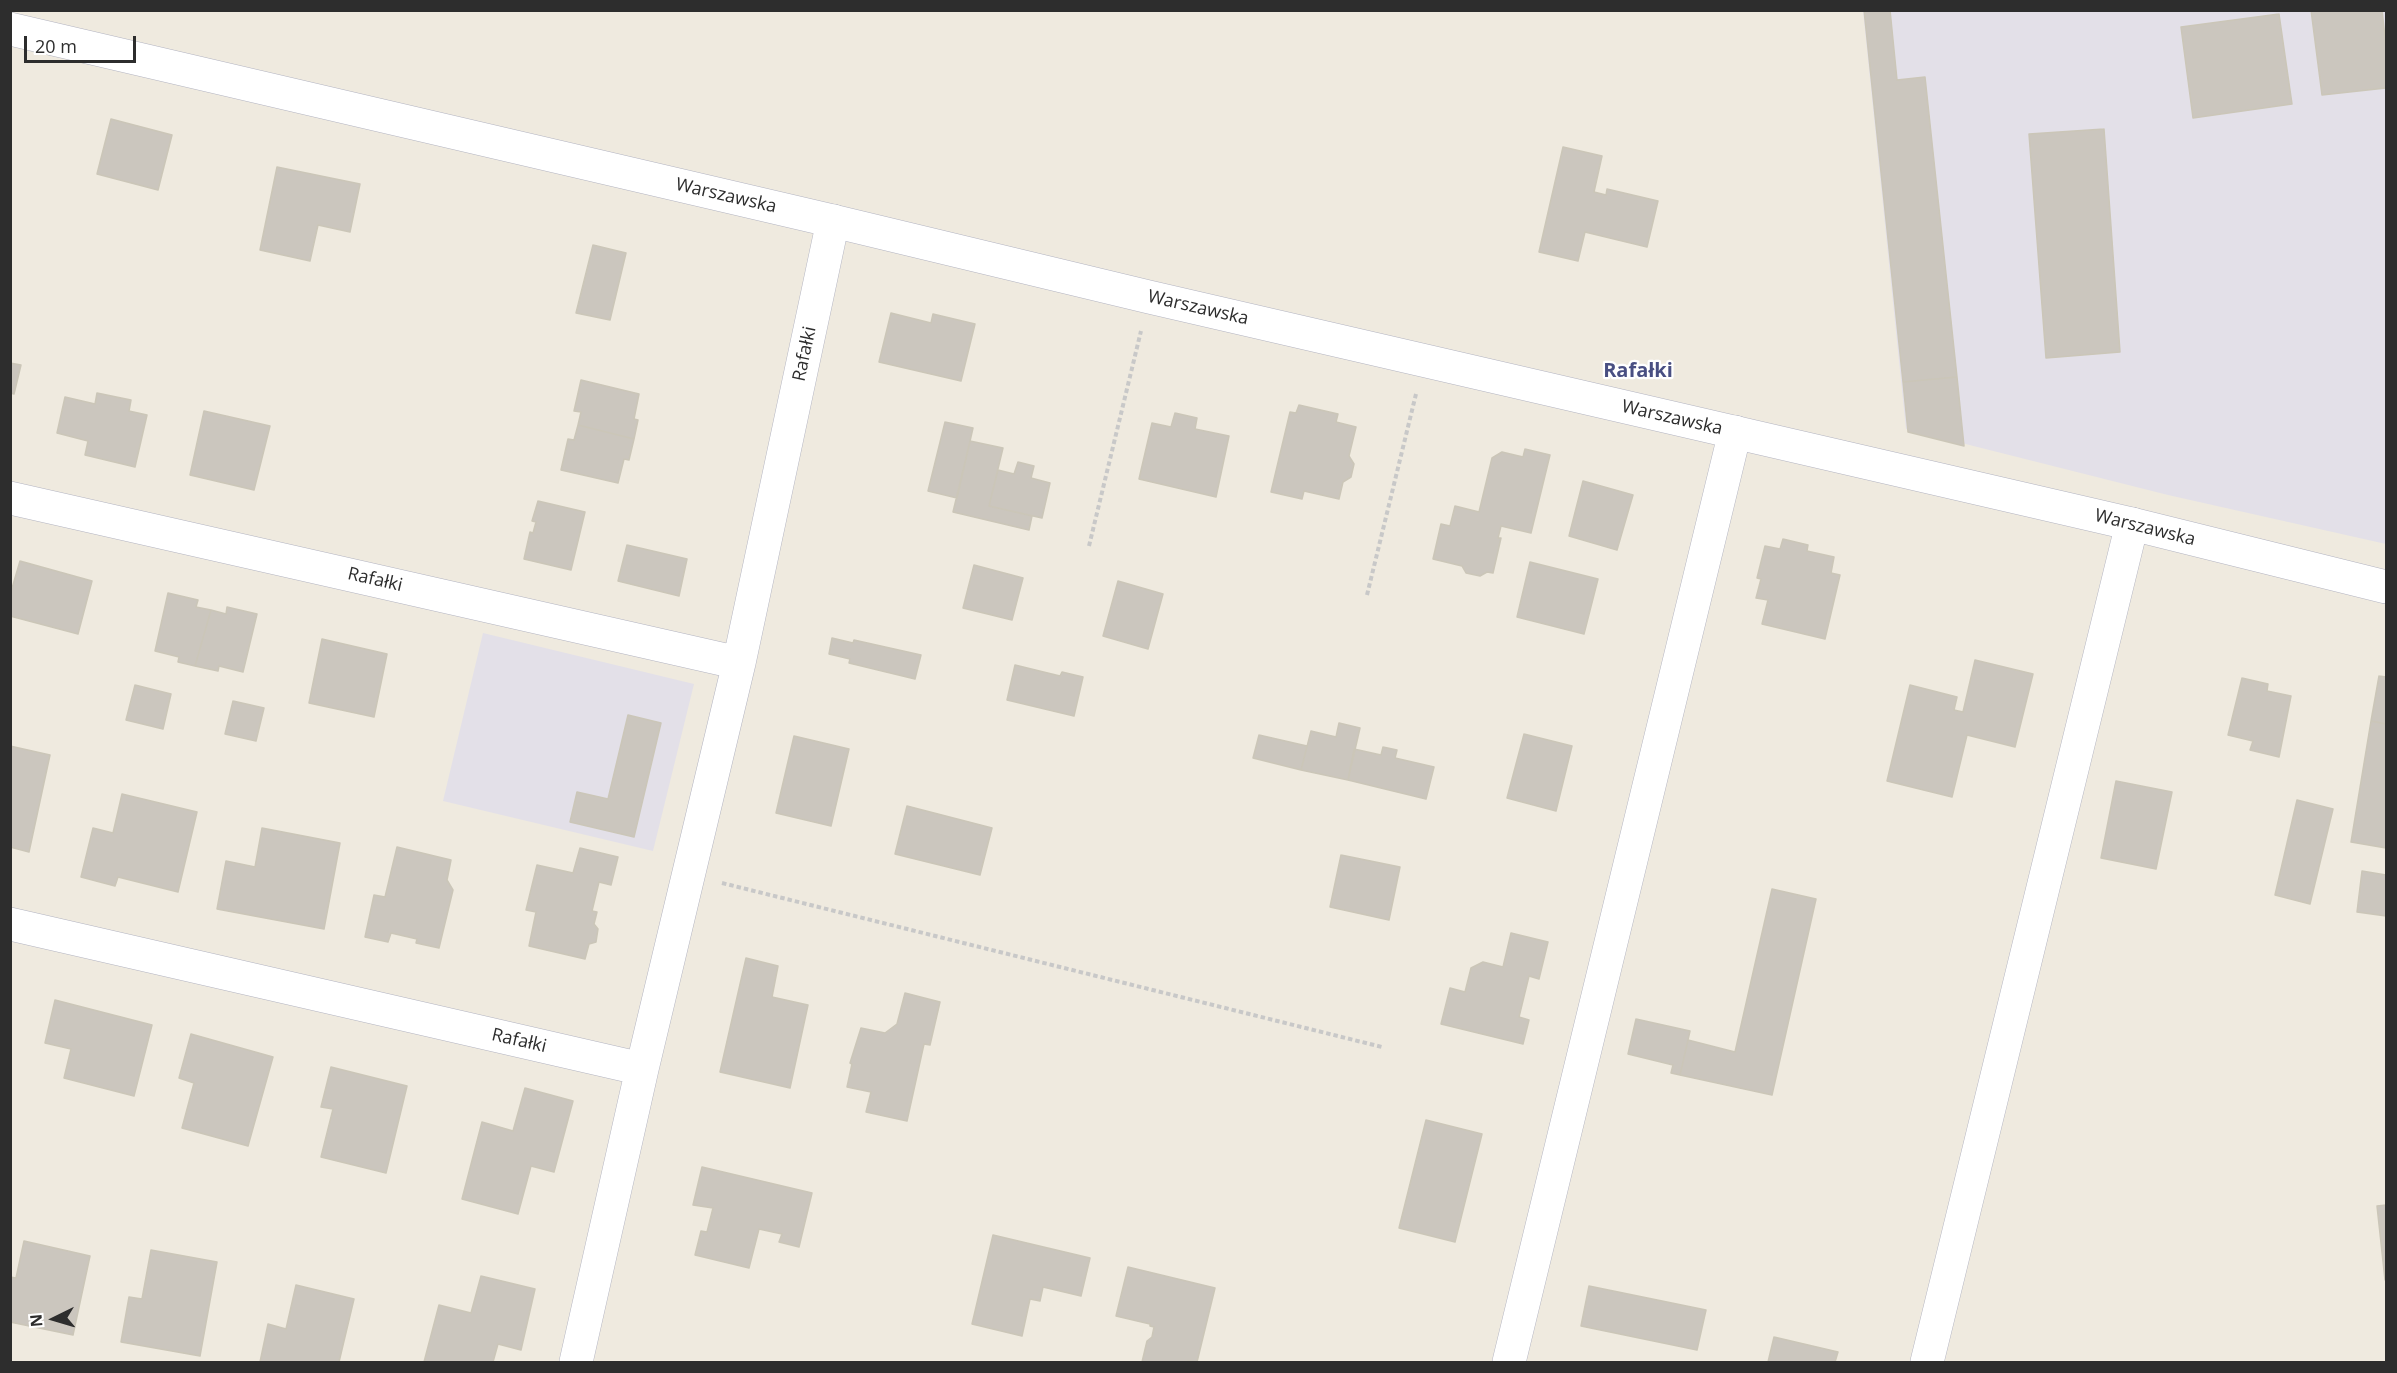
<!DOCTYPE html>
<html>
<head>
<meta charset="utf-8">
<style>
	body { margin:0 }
	#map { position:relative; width:2397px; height:1373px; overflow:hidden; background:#efeadf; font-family:"Open Sans",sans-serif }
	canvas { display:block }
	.frame { position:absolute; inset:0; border:12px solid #2d2d2d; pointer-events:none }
	.north { position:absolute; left:24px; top:1289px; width:60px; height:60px; -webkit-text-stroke:4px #fff; paint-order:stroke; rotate:265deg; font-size:16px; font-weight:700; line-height:24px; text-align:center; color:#2d2d2d }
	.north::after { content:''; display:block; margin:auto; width:21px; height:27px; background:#2d2d2d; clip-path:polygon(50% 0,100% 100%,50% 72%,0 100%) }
	.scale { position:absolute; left:24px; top:36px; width:112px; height:27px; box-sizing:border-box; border:3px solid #2d2d2d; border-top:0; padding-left:8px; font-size:18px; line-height:21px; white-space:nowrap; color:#2d2d2d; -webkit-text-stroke:4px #fff; paint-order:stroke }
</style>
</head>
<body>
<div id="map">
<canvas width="2397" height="1373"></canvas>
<div class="frame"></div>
<div class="north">N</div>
<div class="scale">20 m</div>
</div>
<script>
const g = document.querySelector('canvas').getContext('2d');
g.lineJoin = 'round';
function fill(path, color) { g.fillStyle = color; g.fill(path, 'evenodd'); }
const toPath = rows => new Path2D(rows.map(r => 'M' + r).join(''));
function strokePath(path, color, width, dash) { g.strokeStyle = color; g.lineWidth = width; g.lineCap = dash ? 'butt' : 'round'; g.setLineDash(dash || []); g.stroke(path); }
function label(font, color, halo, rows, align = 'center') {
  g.font = font + ' "Open Sans",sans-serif'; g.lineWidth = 4.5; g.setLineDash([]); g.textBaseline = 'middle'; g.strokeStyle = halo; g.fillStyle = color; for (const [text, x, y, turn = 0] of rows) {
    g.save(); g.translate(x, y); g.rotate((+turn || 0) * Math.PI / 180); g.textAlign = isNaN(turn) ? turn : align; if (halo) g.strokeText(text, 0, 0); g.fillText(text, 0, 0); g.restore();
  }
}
fill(toPath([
	[1863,11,2386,11,2386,544,2168,495,1906,429],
	[483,633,694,684,653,851,443,801]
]), '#e3e0e8');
const building = toPath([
	[1864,10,1890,10,1897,80,1925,77,1957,377,1903,382,1864,10],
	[2311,10,2382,10,2386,46,2386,88,2322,95,2311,10],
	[2279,14,2292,104,2193,118,2181,27,2279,14],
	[111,119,172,135,158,190,97,174,111,119],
	[2104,129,2120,352,2046,358,2029,134,2104,129],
	[1563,147,1602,156,1594,192,1606,195,1607,189,1658,201,1647,247,1585,232,1578,261,1539,252,1563,147],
	[277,167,360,184,350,232,318,225,310,261,260,250,277,167],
	[593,245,626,253,610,320,576,313,593,245],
	[891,313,931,323,933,314,975,324,961,381,879,362,891,313],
	[10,363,21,365,14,394,10,393,10,363],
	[1957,377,1964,446,1908,432,1903,382,1957,377],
	[581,380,639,394,634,419,638,420,634,439,578,425,581,412,574,411,581,380],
	[97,393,131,400,129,411,147,415,135,467,85,455,88,441,57,433,65,397,95,404,97,393],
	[1299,405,1338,414,1336,422,1356,427,1349,456,1354,464,1351,477,1343,482,1339,499,1304,491,1302,499,1271,492,1290,412,1296,413,1299,405],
	[204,411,270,426,254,490,190,475,204,411],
	[1175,413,1197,418,1195,429,1229,436,1216,497,1139,479,1152,423,1171,427,1175,413],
	[945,422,973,428,957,498,928,491,945,422],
	[578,425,634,439,629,460,624,459,618,483,561,470,568,439,574,440,578,425],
	[970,441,1003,448,989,506,1032,516,1029,530,953,512,970,441],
	[1525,449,1550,455,1531,533,1501,526,1498,538,1501,538,1493,573,1487,572,1480,576,1466,573,1462,566,1433,559,1441,524,1450,526,1455,506,1479,512,1492,458,1502,452,1523,457,1525,449],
	[1018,462,1034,466,1031,478,1050,483,1042,518,989,506,998,470,1014,474,1018,462],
	[1583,481,1633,495,1617,550,1569,536,1583,481],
	[538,501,585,512,571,570,524,559,530,532,533,533,536,522,532,521,538,501],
	[1783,539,1808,545,1807,551,1834,557,1831,573,1840,575,1825,639,1762,624,1768,600,1756,598,1761,579,1757,578,1765,546,1780,549,1783,539],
	[627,545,687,559,679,596,618,581,627,545],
	[20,561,92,581,78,634,10,616,10,595,20,561],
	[1530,562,1598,579,1584,634,1517,617,1530,562],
	[974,565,1023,578,1012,620,963,608,974,565],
	[1118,581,1163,594,1148,649,1103,636,1118,581],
	[168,593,198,600,196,607,211,610,195,666,178,662,179,657,155,651,168,593],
	[227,607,257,614,243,672,219,666,218,671,195,666,211,610,226,614,227,607],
	[832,638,853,643,854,640,921,655,915,679,849,663,850,659,829,654,832,638],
	[322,639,387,654,374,717,309,703,322,639],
	[1975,660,2033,674,2015,747,1967,735,1952,797,1887,781,1910,685,1957,697,1954,710,1963,712,1975,660],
	[1015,665,1060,676,1062,672,1083,677,1074,716,1007,700,1015,665],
	[2379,676,2386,677,2386,724,2371,721,2379,676],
	[2242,678,2268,684,2267,691,2291,696,2279,757,2250,750,2253,741,2228,735,2242,678],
	[135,685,171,694,163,729,126,720,135,685],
	[233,701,264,708,256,741,225,734,233,701],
	[628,715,661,723,634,837,570,822,577,792,608,799,628,715],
	[2371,721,2386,724,2386,848,2351,842,2371,721],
	[1339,723,1360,728,1348,780,1301,770,1311,731,1336,737,1339,723],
	[1524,734,1572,746,1556,811,1507,798,1524,734],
	[1259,735,1307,746,1301,770,1253,758,1259,735],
	[794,736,849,749,831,826,776,813,794,736],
	[10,746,50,755,29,852,10,847,10,746],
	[1383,747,1397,750,1395,758,1434,767,1426,799,1348,780,1354,749,1381,755,1383,747],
	[2116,781,2172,792,2156,869,2101,858,2116,781],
	[122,794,197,812,178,892,118,877,115,886,81,877,93,828,113,833,122,794],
	[2297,800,2333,809,2310,904,2275,895,2297,800],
	[907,806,992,828,980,875,895,854,907,806],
	[262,828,340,843,324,929,217,909,226,861,255,867,262,828],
	[397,847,451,860,447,880,453,890,439,948,416,943,417,939,391,933,388,942,365,937,374,895,385,897,397,847],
	[580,848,618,857,611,885,599,882,592,911,597,912,594,924,598,929,596,942,589,944,585,959,529,946,536,912,526,910,537,865,573,873,580,848],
	[1341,855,1400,867,1389,920,1330,907,1341,855],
	[2362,871,2386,875,2386,916,2357,912,2362,871],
	[1772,889,1816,899,1772,1095,1680,1075,1688,1040,1735,1052,1772,889],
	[1511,933,1548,942,1539,979,1529,976,1519,1017,1529,1020,1523,1044,1441,1024,1450,988,1465,992,1471,968,1483,962,1503,967,1511,933],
	[746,958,778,966,772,997,808,1005,790,1088,720,1072,746,958],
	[905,993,940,1002,930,1045,924,1044,907,1121,866,1112,871,1092,847,1087,852,1064,850,1063,861,1028,885,1033,897,1024,905,993],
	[55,1000,152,1025,134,1096,64,1078,71,1049,45,1043,55,1000],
	[1636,1019,1690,1031,1680,1075,1671,1073,1673,1065,1628,1054,1636,1019],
	[191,1034,273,1057,248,1146,182,1128,194,1083,179,1078,191,1034],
	[331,1067,407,1086,386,1173,321,1157,333,1109,321,1107,331,1067],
	[525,1088,573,1101,554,1172,531,1166,518,1214,462,1199,482,1122,513,1131,525,1088],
	[1426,1120,1482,1134,1455,1242,1399,1228,1426,1120],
	[702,1167,812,1193,799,1247,779,1242,782,1234,759,1229,749,1268,695,1255,701,1231,707,1232,713,1208,693,1205,702,1167],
	[2386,1205,2386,1280,2385,1280,2377,1206,2386,1205],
	[993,1235,1090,1258,1081,1296,1043,1287,1040,1301,1030,1299,1022,1336,972,1324,993,1235],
	[24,1241,90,1256,73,1335,10,1322,10,1277,16,1278,24,1241],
	[151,1250,217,1262,200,1356,121,1342,129,1297,142,1299,151,1250],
	[1128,1267,1215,1288,1197,1362,1188,1361,1187,1362,1142,1362,1147,1341,1152,1337,1154,1327,1150,1326,1150,1324,1116,1316,1128,1267],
	[481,1276,535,1289,521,1350,498,1344,493,1362,424,1362,439,1305,471,1313,481,1276],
	[296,1285,354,1299,339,1362,260,1362,268,1324,286,1329,296,1285],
	[1589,1286,1706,1310,1697,1350,1581,1326,1589,1286],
	[1774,1337,1838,1352,1835,1362,1768,1362,1774,1337]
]);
fill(building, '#cbc6be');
strokePath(building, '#cbc6b8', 1.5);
const street = toPath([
	[10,498,739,663],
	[10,924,642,1069],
	[576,1362,642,1069,739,663,833,221],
	[1509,1362,1735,432],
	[1927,1362,2132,524]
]);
const secondary = toPath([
	[10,29,833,221,1149,297,2132,524,2386,587]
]);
strokePath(street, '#b3b4c1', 34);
strokePath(secondary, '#b3b4c1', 34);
strokePath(toPath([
	[1089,546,1141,331],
	[1367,595,1416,394],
	[722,883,1382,1047]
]), '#c8c8c8', 4, [4.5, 3]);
strokePath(street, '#fff', 33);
strokePath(secondary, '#fff', 33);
label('18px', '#2d2d2d', '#fff', [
	["Warszawska",726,196,13],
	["Warszawska",1198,308,13],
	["Rafałki",805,354,-78],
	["Warszawska",1672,418,13],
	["Warszawska",2145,528,14],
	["Rafałki",375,580,13],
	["Rafałki",519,1041,13]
]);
label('bold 20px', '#494f82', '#fff', [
	["Rafałki",1638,371]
]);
</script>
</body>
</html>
